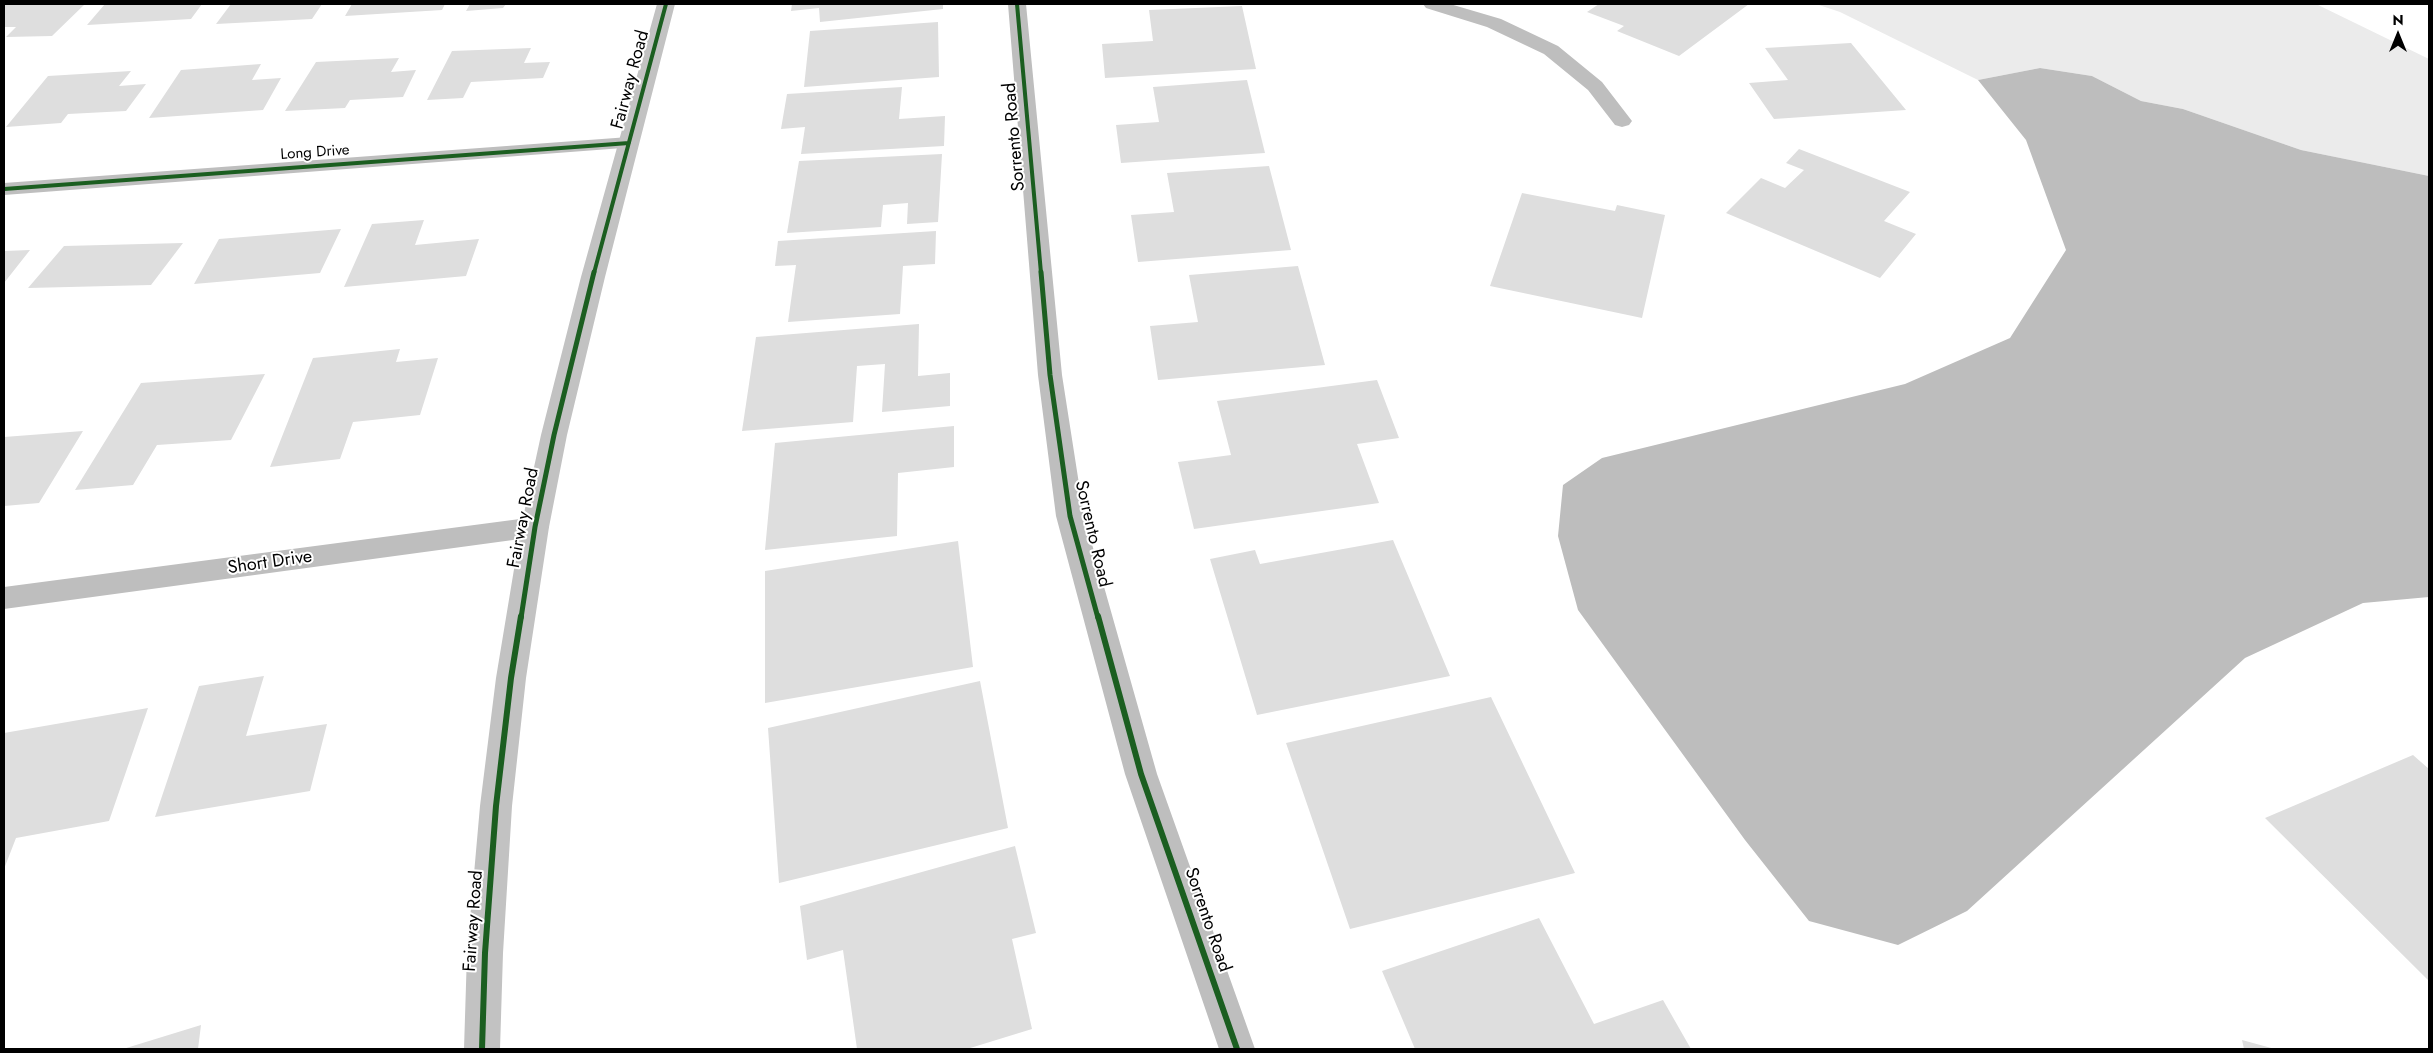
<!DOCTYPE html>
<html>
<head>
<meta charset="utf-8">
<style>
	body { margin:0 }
	#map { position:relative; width:2433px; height:1053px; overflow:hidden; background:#fff; font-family:Jost,sans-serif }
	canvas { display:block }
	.frame { position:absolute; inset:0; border:5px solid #000; pointer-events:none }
	.north { position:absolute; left:2373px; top:10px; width:50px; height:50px; -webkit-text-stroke:4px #fff; paint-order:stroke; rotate:0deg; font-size:14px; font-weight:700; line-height:20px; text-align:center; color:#000 }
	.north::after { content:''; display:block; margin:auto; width:18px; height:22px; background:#000; clip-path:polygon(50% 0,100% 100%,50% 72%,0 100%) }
</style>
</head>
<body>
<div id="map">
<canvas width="2433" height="1053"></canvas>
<div class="frame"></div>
<div class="north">N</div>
</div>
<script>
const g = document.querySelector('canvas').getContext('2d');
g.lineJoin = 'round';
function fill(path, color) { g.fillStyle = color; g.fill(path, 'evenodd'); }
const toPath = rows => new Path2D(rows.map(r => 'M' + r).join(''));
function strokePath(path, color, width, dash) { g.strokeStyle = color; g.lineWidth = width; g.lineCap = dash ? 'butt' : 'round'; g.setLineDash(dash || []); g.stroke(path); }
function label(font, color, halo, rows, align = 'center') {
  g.font = font + ' Jost,sans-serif'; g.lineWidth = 4; g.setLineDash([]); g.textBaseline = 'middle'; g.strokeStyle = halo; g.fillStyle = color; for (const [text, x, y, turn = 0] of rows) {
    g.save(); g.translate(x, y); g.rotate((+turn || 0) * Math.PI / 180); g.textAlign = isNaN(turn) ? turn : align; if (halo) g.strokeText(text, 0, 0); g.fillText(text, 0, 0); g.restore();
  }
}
fill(toPath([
	[1816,4,2316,4,2429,59,2429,176,2301,150,2183,109,2141,101,2092,76,2040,68,1978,80,1840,12]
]), '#ebebeb');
fill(toPath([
	[2040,68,2092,76,2141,101,2183,109,2301,150,2429,176,2429,597,2363,603,2245,658,1967,911,1898,945,1809,921,1745,840,1578,610,1558,536,1563,485,1602,458,1905,384,2010,338,2066,250,2026,140,1978,80]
]), '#bdbdbd');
fill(toPath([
	[4,4,85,4,52,36,6,37,16,27,4,27],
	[105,4,202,4,191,19,87,25],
	[231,4,322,4,312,19,216,24],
	[352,4,445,4,442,10,345,16],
	[470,4,506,4,503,8,466,11],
	[792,4,943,4,943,9,820,22,819,8,791,11],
	[1599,4,1749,4,1679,56,1617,31,1624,26,1587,12],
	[1242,6,1256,69,1105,78,1102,44,1153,41,1149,10],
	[938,22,939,77,804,87,810,31],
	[1851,43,1906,110,1774,119,1749,83,1788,80,1765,48],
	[531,48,524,63,550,62,543,78,471,82,463,98,427,100,452,51],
	[399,58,391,72,416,70,403,97,350,100,345,108,285,111,316,62],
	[261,64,252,80,281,78,263,110,149,118,181,70],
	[131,71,119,86,146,84,126,111,68,114,61,123,6,127,48,76],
	[1247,80,1265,153,1121,163,1116,125,1159,122,1153,87],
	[902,87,899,119,945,116,944,146,801,154,805,127,781,129,787,94],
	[1799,149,1910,192,1884,221,1916,234,1880,278,1726,213,1761,178,1785,188,1804,170,1786,163],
	[942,154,938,222,907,224,908,203,883,205,881,227,787,233,799,161],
	[1269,166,1291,250,1138,262,1131,215,1174,212,1167,173],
	[1522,193,1615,211,1617,205,1665,215,1642,318,1490,286],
	[424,220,415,245,479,239,466,276,344,287,372,224],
	[341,229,320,273,194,284,219,239],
	[936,231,935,264,903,266,900,314,788,322,796,265,775,266,778,241],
	[183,243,151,285,28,288,64,246],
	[30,250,4,283,4,251],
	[1298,266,1325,365,1158,380,1150,326,1198,322,1189,275],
	[919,324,918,376,950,373,950,406,882,412,885,364,857,366,853,422,742,431,756,337],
	[400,349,396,362,438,358,420,415,353,422,340,459,270,467,313,358],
	[265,374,231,440,157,445,133,485,75,490,141,383],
	[1377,380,1399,438,1357,444,1379,503,1194,529,1178,462,1231,455,1217,401],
	[954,426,954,467,898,473,897,536,765,550,775,443],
	[83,431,39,503,4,506,4,437],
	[1393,540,1450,676,1257,715,1210,559,1255,550,1260,564],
	[958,541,973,667,765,703,765,571],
	[264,676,246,736,327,724,310,791,155,817,199,686],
	[980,681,1008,828,779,883,768,728],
	[1491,697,1575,873,1350,929,1286,743],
	[148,708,109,821,16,838,4,869,4,733],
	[2413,755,2429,769,2428,980,2265,818],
	[1015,846,1036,933,1012,939,1032,1029,967,1049,857,1049,843,950,807,960,800,906],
	[1539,918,1594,1024,1663,1000,1691,1049,1415,1049,1382,971],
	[201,1025,198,1049,123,1049],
	[2242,1040,2275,1049,2244,1049]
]), '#dedede');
fill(toPath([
	[1008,4,1026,4,1062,375,1084,516,1157,774,1255,1049,1219,1049,1125,774,1056,516,1038,375,1008,4],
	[1423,4,1450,4,1501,19,1558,46,1602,82,1632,121,1629,125,1622,127,1615,125,1588,90,1544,54,1487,27,1426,8,1423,4],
	[629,137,636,139,639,143,636,147,4,195,4,183,629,137],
	[535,517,545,520,549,527,545,534,535,537,4,609,4,587,535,517]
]), '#bebebe');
fill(toPath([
	[657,4,675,4,605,277,567,435,549,527,526,678,512,806,503,953,500,1049,464,1049,467,953,480,806,496,678,521,527,541,435,581,277,657,4]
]), '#c2c2c2');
strokePath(toPath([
	[1017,4,1041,273],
	[4,189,629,143],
	[594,273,666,4]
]), '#1b5e20', 4);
strokePath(toPath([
	[1041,272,1050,375,1070,516,1098,618],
	[521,618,535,527,554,435,594,272]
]), '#1b5e20', 5);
strokePath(toPath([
	[1098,616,1141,774,1237,1049],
	[482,1049,485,953,496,806,511,678,521,616]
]), '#1b5e20', 6);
label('15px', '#000', '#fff', [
	["Long Drive",315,153,-4]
]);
label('18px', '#000', '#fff', [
	["Fairway Road",631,80,-75],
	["Sorrento Road",1015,137,-95],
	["Fairway Road",524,518,-79],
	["Sorrento Road",1092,534,77],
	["Short Drive",270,563,-8],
	["Sorrento Road",1207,920,71],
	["Fairway Road",474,921,-86]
]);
</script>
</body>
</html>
